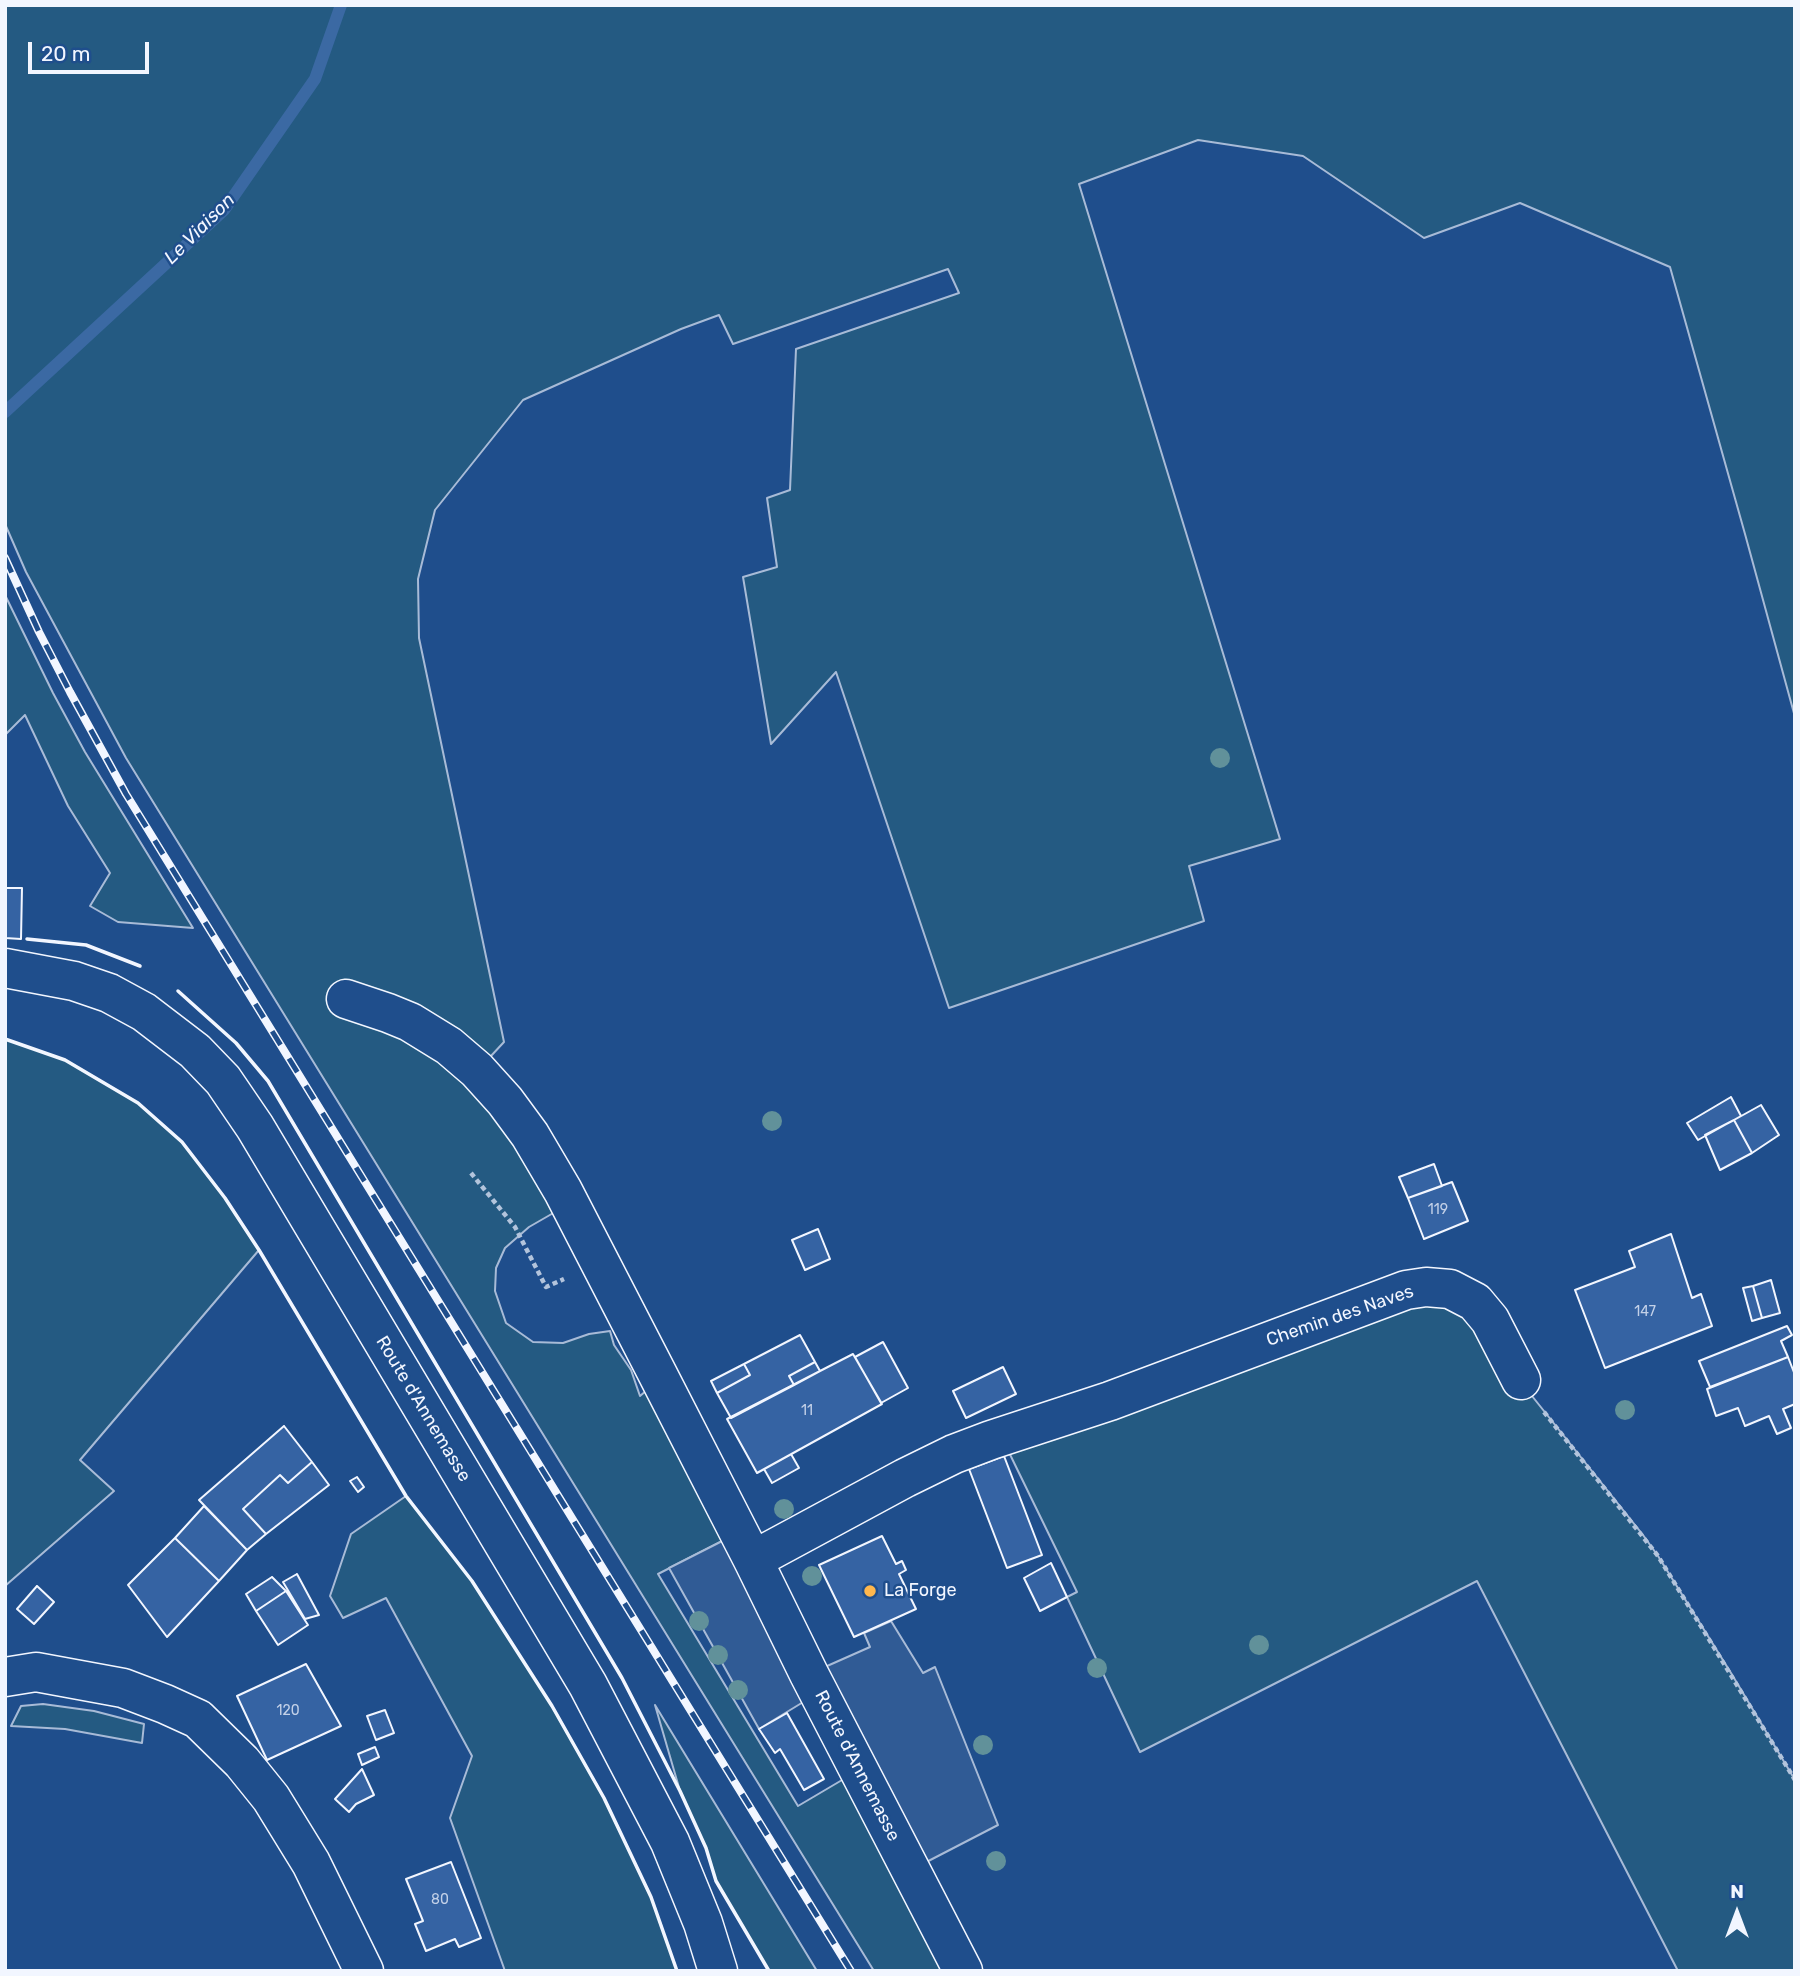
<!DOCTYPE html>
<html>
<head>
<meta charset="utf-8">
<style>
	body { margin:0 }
	#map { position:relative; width:1800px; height:1976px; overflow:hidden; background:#1f4e8c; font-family:Rubik,sans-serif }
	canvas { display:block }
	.frame { position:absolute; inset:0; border:7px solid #f2f6ff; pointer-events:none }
	.north { position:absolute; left:1702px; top:1878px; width:70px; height:70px; -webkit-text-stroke:5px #1f4e8c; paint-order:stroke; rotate:0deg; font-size:19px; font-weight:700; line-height:28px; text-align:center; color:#f2f6ff }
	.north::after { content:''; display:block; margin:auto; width:24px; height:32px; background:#f2f6ff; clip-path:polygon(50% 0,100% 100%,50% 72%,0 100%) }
	.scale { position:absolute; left:28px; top:42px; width:121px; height:32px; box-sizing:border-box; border:4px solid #f2f6ff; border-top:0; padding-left:9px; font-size:21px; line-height:24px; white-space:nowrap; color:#f2f6ff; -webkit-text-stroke:5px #1f4e8c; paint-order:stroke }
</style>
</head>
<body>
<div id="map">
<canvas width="1800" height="1976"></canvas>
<div class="frame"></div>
<div class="north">N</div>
<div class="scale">20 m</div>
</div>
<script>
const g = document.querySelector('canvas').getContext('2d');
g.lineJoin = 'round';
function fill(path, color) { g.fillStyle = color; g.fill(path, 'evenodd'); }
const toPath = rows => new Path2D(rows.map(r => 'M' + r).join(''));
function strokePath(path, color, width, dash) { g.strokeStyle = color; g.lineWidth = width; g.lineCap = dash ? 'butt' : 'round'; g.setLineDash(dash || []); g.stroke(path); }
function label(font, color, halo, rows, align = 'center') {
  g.font = font + ' Rubik,sans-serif'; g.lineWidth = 5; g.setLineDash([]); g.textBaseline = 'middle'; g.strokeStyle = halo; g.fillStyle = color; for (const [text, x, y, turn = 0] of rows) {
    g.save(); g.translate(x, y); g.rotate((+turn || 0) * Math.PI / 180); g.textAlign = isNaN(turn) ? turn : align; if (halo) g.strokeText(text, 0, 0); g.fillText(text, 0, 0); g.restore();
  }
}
const green = toPath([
	[5,5,1795,5,1795,717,1745,534,1670,267,1520,203,1424,238,1303,156,1198,140,1079,184,1280,839,1189,866,1204,921,949,1008,836,672,771,744,743,577,777,567,767,498,790,490,796,349,959,293,948,269,733,344,719,315,681,329,523,400,435,510,418,579,419,638,504,1042,477,1071,569,1204,529,1227,505,1248,496,1268,495,1291,506,1323,533,1342,563,1343,589,1334,610,1331,614,1345,631,1370,640,1396,660,1379,738,1533,658,1574,798,1806,859,1770,961,1971,874,1971,126,758,26,572,5,524,5,5],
	[5,595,53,693,85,752,193,928,118,922,90,906,110,873,68,806,25,715,5,735,5,595],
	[5,1039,65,1060,138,1103,182,1142,225,1198,259,1250,80,1460,114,1491,5,1586,5,1039],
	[1441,1288,1528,1391,1643,1535,1658,1556,1731,1673,1795,1780,1795,1971,1678,1971,1477,1581,1140,1752,1067,1597,1077,1592,1001,1436,1441,1288],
	[406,1496,472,1581,552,1706,604,1798,651,1897,677,1971,505,1971,450,1818,472,1756,386,1598,343,1618,330,1596,351,1534,406,1496],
	[43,1704,94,1711,144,1724,142,1743,65,1729,11,1726,21,1706,43,1704],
	[655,1705,817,1971,769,1971,716,1881,706,1848,680,1791,655,1705]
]);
fill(green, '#245a82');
strokePath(green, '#a8bbd7', 2);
const parking = toPath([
	[738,1533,809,1674,870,1647,864,1633,891,1621,923,1673,935,1667,998,1825,911,1870,818,1693,759,1729,669,1568,738,1533]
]);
fill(parking, '#305b95');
strokePath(parking, '#a8bbd7', 2);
strokePath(toPath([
	[5,412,224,210,315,79,341,5]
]), '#3b69a3', 12);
const building = toPath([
	[5,888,22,888,21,939,5,938,5,888],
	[1731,1097,1741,1116,1698,1140,1687,1123,1731,1097],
	[1761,1105,1779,1135,1752,1153,1734,1120,1761,1105],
	[1734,1120,1752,1153,1720,1170,1705,1135,1734,1120],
	[1434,1164,1442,1186,1408,1198,1399,1177,1434,1164],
	[1452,1182,1468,1221,1424,1239,1408,1198,1452,1182],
	[818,1229,830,1259,805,1270,792,1240,818,1229],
	[1671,1234,1692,1298,1701,1294,1712,1326,1605,1368,1575,1290,1635,1267,1629,1251,1671,1234],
	[1771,1280,1780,1313,1762,1318,1753,1286,1771,1280],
	[1753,1286,1762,1318,1752,1321,1743,1288,1753,1286],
	[1787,1326,1792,1335,1781,1341,1788,1357,1710,1387,1699,1361,1787,1326],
	[800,1335,815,1362,789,1376,794,1385,731,1418,717,1393,750,1375,744,1364,800,1335],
	[883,1342,908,1388,881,1403,855,1357,883,1342],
	[853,1354,882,1404,757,1473,727,1419,853,1354],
	[1788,1357,1795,1375,1795,1404,1783,1409,1791,1428,1777,1434,1769,1416,1745,1426,1738,1408,1716,1416,1707,1389,1788,1357],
	[815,1362,820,1371,794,1385,789,1376,815,1362],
	[744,1364,750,1375,717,1393,711,1381,744,1364],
	[1003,1367,1016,1394,966,1418,953,1391,1003,1367],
	[284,1426,312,1462,288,1483,280,1475,243,1509,266,1534,247,1550,199,1500,284,1426],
	[791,1454,799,1468,772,1483,764,1469,791,1454],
	[1004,1456,1042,1555,1007,1568,969,1469,1004,1456],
	[312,1462,329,1485,266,1534,243,1509,280,1475,288,1483,312,1462],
	[357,1477,364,1487,358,1492,350,1481,357,1477],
	[204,1506,247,1550,219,1581,175,1538,204,1506],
	[882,1536,896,1564,902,1561,906,1570,899,1574,916,1609,854,1637,819,1565,882,1536],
	[175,1538,219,1581,167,1637,128,1585,175,1538],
	[1051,1563,1067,1597,1040,1611,1024,1578,1051,1563],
	[297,1574,319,1615,305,1619,283,1582,297,1574],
	[272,1577,286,1591,256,1611,246,1594,272,1577],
	[37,1586,54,1602,34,1624,17,1609,37,1586],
	[286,1591,308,1625,278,1645,256,1611,286,1591],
	[306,1664,341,1726,267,1760,237,1696,306,1664],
	[385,1710,394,1733,376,1740,367,1716,385,1710],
	[787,1713,824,1779,804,1790,780,1749,775,1753,759,1729,787,1713],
	[375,1747,379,1757,362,1765,358,1754,375,1747],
	[362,1769,374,1795,356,1804,349,1812,335,1799,362,1769],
	[451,1862,481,1938,459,1947,455,1939,426,1951,415,1924,423,1921,406,1879,451,1862]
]);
fill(building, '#3563a3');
strokePath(building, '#f2f6ff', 2);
const minor = toPath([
	[346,999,388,1013,410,1022,449,1046,477,1070,505,1101,530,1135,563,1191,656,1371,753,1560,809,1674,963,1971],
	[753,1560,905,1478,954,1454,991,1440,1110,1401,1406,1290,1426,1287,1450,1289,1475,1302,1490,1320,1521,1380],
	[5,1677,36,1672,123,1688,165,1704,198,1719,242,1762,271,1798,311,1863,364,1971]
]);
const major = toPath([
	[5,968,74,981,109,993,144,1012,195,1051,223,1080,255,1127,588,1685,670,1842,703,1923,718,1971]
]);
strokePath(minor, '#f2f6ff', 41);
strokePath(major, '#f2f6ff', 41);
strokePath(toPath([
	[471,1173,515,1227,546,1287,564,1279],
	[1544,1412,1658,1556,1795,1780]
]), '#b3c4dc', 4.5, [5, 3.5]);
strokePath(minor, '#1f4e8c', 38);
strokePath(major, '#1f4e8c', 38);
const rail = toPath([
	[5,558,39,632,70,692,126,794,851,1971]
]);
strokePath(rail, '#f2f6ff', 8);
strokePath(rail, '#1f4e8c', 5, [16]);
strokePath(toPath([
	[27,939,86,945,140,966],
	[178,991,236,1043,268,1081,622,1678,680,1791,706,1848,716,1881,769,1971],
	[5,1039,65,1060,138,1103,182,1142,225,1198,259,1250,406,1496,472,1581,552,1706,604,1798,651,1897,677,1971]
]), '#f2f6ff', 3.5);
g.fillStyle = '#61919a';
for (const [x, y] of [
	[1220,758],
	[772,1121],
	[1625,1410],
	[784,1509],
	[812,1576],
	[699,1621],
	[1259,1645],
	[718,1655],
	[1097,1668],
	[738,1690],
	[983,1745],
	[996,1861]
]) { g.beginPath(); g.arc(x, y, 10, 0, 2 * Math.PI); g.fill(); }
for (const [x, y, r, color] of [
	[870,1591,7,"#ffb74d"]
]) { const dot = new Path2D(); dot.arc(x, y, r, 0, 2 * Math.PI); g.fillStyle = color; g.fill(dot); strokePath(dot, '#1f4e8c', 2.5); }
label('14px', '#c3d1e8', null, [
	["119",1438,1210],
	["147",1645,1312],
	["11",807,1411],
	["120",288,1711],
	["80",440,1900]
]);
label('18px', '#f2f6ff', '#1f4e8c', [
	["Chemin des Naves",1340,1316,-19],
	["Route d'Annemasse",423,1409,59],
	["Route d'Annemasse",857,1766,63]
]);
label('18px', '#f2f6ff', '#1f4e8c', [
	["La Forge",884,1591]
], 'left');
label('italic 19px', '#f2f6ff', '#1f4e8c', [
	["Le Viaison",200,229,-45]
]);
</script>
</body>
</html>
